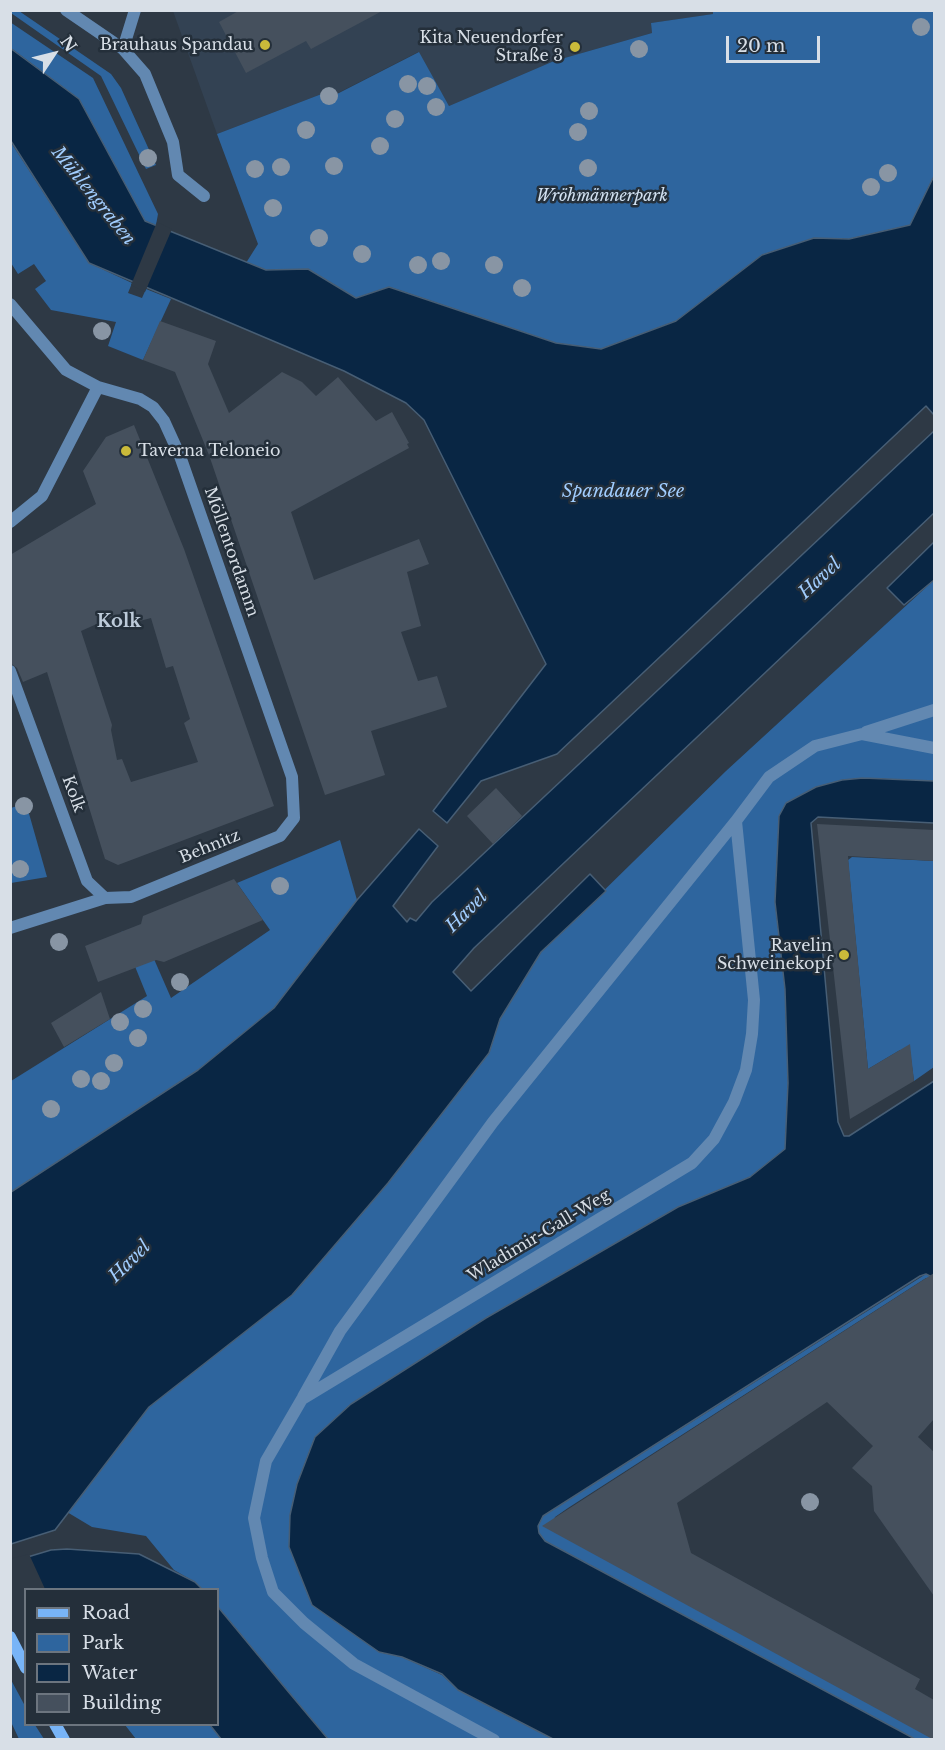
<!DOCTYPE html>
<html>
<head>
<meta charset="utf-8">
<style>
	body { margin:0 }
	#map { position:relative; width:945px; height:1750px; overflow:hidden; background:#2e3945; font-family:"Libre Baskerville",serif }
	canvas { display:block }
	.frame { position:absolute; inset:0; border:12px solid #d8dfe7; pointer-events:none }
	.legend { position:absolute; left:24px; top:1588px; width:195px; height:138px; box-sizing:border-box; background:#242f3a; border:2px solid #6c757f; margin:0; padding:8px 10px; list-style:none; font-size:18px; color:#d8dfe7 }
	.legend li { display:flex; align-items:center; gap:12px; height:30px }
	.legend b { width:30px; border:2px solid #6c757f }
	.north { position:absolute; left:24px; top:24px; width:60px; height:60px; -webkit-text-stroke:4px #242f3a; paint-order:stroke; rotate:55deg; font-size:16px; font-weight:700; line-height:24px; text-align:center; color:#d8dfe7 }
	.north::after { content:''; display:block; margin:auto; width:21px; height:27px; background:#d8dfe7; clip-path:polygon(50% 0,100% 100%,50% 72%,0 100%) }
	.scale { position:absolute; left:726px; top:36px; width:94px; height:27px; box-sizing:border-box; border:3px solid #d8dfe7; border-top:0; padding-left:8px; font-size:18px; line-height:21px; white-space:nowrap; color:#d8dfe7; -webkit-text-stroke:4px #242f3a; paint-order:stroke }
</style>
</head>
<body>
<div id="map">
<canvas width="945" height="1750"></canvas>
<div class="frame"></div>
<ul class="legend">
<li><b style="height:8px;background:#78b4f7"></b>Road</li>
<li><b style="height:16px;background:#2e659e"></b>Park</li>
<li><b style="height:16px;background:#092644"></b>Water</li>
<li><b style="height:16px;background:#45505d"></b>Building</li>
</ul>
<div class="north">N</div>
<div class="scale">20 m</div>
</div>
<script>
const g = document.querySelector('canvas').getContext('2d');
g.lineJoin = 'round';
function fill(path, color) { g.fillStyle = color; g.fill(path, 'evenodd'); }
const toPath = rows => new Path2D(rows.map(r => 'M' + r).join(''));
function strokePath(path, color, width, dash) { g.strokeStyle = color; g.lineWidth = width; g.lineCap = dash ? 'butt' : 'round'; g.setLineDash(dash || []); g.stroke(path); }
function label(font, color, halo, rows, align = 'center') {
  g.font = font + ' "Libre Baskerville",serif'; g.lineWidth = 5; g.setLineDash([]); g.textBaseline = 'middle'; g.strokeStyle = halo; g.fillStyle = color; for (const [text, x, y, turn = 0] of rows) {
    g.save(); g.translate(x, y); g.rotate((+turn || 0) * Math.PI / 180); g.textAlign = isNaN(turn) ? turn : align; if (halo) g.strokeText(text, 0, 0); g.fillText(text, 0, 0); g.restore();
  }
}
fill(toPath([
	[713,10,714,14,651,23,652,33,554,61,449,106,418,52,334,95,332,90,217,134,173,11]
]), '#334253');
fill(toPath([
	[11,10,19,11,111,74,121,88,156,165,146,169,101,76,11,13],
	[713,11,934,11,934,176,910,225,849,239,814,238,762,255,676,321,601,349,556,343,390,287,356,298,308,269,266,270,246,263,258,244,217,134,332,90,335,95,419,52,449,106,554,61,652,33,651,23,713,14],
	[10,22,93,78,158,214,156,225,145,221,79,99,11,48],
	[10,141,89,263,132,283,128,293,142,298,146,289,171,299,143,360,108,346,116,322,51,310,35,289,46,281,34,264,18,274,11,263],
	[934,580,934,781,863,778,842,780,779,816,775,902,785,989,788,1083,785,1149,750,1177,678,1207,486,1318,351,1404,315,1437,297,1484,379,1652,402,1657,442,1675,458,1690,553,1739,328,1739,218,1607,218,1590,202,1589,195,1582,174,1570,146,1536,92,1527,67,1512,149,1407,292,1295,388,1183,489,1053,500,1019,541,952,726,771],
	[26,803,47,877,11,883,11,808],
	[340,840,357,900,274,1008,198,1070,11,1192,11,1081,147,996,121,932,140,927,171,998,270,930,237,883],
	[852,857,934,861,934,1067,914,1081,910,1051,900,1050,868,1069,848,860],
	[926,1274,934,1278,934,1286,926,1278,568,1508,555,1517,551,1529,934,1739,915,1739,545,1541,539,1533,538,1526,543,1516],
	[10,1678,25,1706,26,1724,35,1725,44,1739,19,1739,11,1722],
	[125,1725,210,1725,221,1739,136,1739]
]), '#2e659e');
const water = toPath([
	[10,48,79,99,145,221,266,270,308,269,356,298,389,287,556,343,601,349,676,321,762,255,814,238,849,239,910,225,934,176,934,415,926,406,557,754,481,781,447,823,433,811,546,664,424,420,406,403,344,371,89,263,11,141,10,48],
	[934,431,934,513,474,948,453,972,471,991,590,874,606,891,541,952,500,1019,489,1053,388,1183,292,1295,149,1407,55,1530,11,1544,11,1192,198,1070,274,1008,357,900,419,829,438,846,393,906,407,922,410,918,416,921,432,902,934,431],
	[934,542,934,580,904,605,887,588,934,542],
	[863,778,934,781,934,823,818,817,811,823,838,1122,844,1136,849,1136,934,1081,934,1278,926,1274,920,1276,543,1516,538,1526,539,1533,545,1541,915,1739,553,1739,458,1690,442,1674,402,1657,379,1652,312,1605,289,1547,290,1515,297,1484,315,1437,351,1404,486,1318,678,1207,750,1177,785,1149,788,1083,785,989,775,902,779,816,786,803,816,787,842,780,863,778],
	[67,1549,139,1554,195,1582,202,1589,26,1590,11,1562,51,1550,67,1549],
	[218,1607,286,1689,328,1739,221,1739,210,1725,218,1724,218,1607]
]);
fill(water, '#092644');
strokePath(water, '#475e75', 1.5);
fill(toPath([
	[157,222,172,229,145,292,131,285],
	[29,1554,45,1589,26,1590,25,1646,10,1649,10,1559]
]), '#2e3945');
fill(toPath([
	[240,10,384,10,311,49,306,41,246,73,219,22],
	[160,321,216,341,208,364,229,413,282,372,302,382,316,396,338,377,376,421,392,412,409,443,407,444,409,448,291,512,314,580,419,539,429,564,407,572,421,626,401,632,418,681,437,676,447,707,371,731,385,775,325,795,209,455,175,372,143,360],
	[134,425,184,549,274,806,118,865,105,859,47,672,23,682,17,668,10,663,10,555,96,504,83,471,106,437],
	[133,608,136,622,151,618,166,668,173,666,190,719,184,723,198,762,131,782,122,759,117,760,111,730,112,725,81,631],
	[496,788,522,816,493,844,467,816],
	[817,824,934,830,934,861,848,856,868,1069,910,1044,914,1081,850,1119],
	[234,879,263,920,164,962,156,960,98,982,85,946,141,924,143,916],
	[101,992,110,1019,64,1047,51,1023],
	[934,1273,934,1419,918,1437,934,1452,934,1596,874,1511,872,1486,852,1468,873,1446,827,1402,677,1503,691,1553,920,1679,915,1689,934,1700,934,1740,542,1526]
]), '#45505d');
strokePath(toPath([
	[66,10,123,49,145,74,173,142,178,175,204,196],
	[123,49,135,10],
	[866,732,934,710],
	[10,928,105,898],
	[303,1397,340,1331,493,1122,736,821],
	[494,1740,354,1664,304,1623,273,1592,262,1558,254,1518,266,1461,302,1399,692,1163,714,1139,734,1102,746,1070,752,1034,754,1000,736,821,769,777,815,746,862,734,934,748]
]), '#6288b1', 12);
strokePath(toPath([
	[10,304,66,370,98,387,140,399,153,407,164,421,180,456,292,777,294,818,280,836,131,897,105,898,87,881,10,671],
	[10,522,42,496,98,387]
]), '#6288b1', 12);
strokePath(toPath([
	[10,1637,26,1668],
	[55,1724,64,1740]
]), '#78b4f7', 12);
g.fillStyle = '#8895a4';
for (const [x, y] of [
	[921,27],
	[639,49],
	[408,84],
	[427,86],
	[329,96],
	[436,107],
	[589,111],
	[395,119],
	[306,130],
	[578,132],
	[380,146],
	[148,158],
	[334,166],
	[281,167],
	[588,168],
	[255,169],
	[888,173],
	[871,187],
	[273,208],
	[319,238],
	[362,254],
	[441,261],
	[418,265],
	[494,265],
	[522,288],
	[102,331],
	[24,806],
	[20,869],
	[280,886],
	[59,942],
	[180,982],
	[143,1009],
	[120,1022],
	[138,1038],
	[114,1063],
	[81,1079],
	[101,1081],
	[51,1109],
	[810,1502]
]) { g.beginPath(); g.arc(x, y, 9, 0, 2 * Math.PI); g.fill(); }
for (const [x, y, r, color] of [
	[265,45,6,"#caba3a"],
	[575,47,6,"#caba3a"],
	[126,451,6,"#caba3a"],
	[844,955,6,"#caba3a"]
]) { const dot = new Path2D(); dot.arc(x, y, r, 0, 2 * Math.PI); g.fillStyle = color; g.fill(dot); strokePath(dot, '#242f3a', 2); }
label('16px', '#d8dfe7', '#242f3a', [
	["Kita Neuendorfer",563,38],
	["Straße 3",563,56],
	["Brauhaus Spandau",253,45],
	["Taverna Teloneio",138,451,"left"],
	["Ravelin",832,946],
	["Schweinekopf",832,964]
], 'right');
label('italic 16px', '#d2e1f1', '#242f3a', [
	["Wröhmännerpark",602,196]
]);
label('16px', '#d8dfe7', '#242f3a', [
	["Möllentordamm",231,552,71],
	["Kolk",73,794,70],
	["Behnitz",210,847,-22],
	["Wladimir-Gall-Weg",539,1236,-31]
]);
label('italic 18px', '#a1cdfe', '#242f3a', [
	["Mühlengraben",93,196,51],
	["Spandauer See",623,492],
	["Havel",820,579,-43],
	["Havel",467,912,-45],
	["Havel",130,1262,-45]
]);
label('bold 18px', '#bccad9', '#242f3a', [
	["Kolk",119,622]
]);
</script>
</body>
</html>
